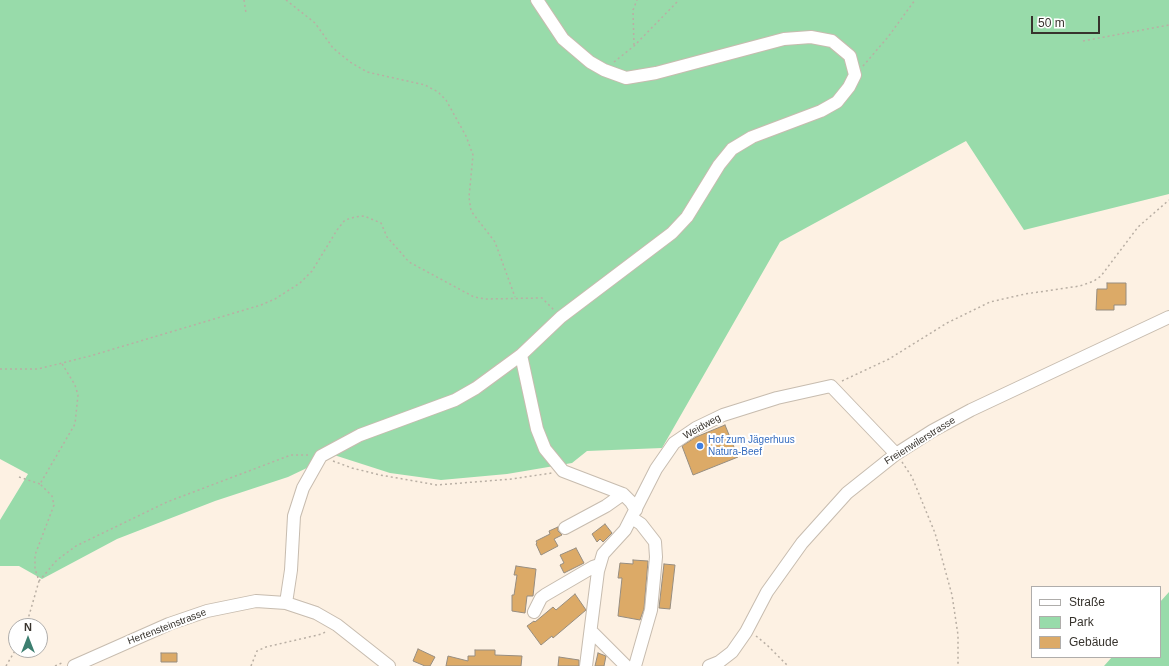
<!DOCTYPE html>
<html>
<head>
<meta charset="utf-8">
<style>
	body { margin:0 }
	#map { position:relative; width:1169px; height:666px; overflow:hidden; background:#fdf1e3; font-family:Helvetica,sans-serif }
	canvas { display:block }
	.legend { position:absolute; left:1031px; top:586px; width:130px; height:72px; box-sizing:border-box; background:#fff; border:1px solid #afadab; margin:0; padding:5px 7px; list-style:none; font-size:12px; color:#37332d }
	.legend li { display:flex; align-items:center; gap:8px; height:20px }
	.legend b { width:20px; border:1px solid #afadab }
	.north { position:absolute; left:8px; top:618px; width:40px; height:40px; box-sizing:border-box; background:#fff; border:1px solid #afadab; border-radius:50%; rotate:0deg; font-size:11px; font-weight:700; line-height:16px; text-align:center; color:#37332d }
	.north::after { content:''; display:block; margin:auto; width:14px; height:18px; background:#3d7f70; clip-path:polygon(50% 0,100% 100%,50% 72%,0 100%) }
	.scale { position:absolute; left:1031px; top:16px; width:69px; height:18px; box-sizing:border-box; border:2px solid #37332d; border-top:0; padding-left:5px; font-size:12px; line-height:14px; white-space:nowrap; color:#37332d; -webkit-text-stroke:3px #fff; paint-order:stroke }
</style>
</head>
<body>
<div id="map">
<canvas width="1169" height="666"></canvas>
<ul class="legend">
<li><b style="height:5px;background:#fff"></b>Straße</li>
<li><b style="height:11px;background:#98dbaa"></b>Park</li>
<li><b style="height:11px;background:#dcaa67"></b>Gebäude</li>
</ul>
<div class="north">N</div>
<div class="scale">50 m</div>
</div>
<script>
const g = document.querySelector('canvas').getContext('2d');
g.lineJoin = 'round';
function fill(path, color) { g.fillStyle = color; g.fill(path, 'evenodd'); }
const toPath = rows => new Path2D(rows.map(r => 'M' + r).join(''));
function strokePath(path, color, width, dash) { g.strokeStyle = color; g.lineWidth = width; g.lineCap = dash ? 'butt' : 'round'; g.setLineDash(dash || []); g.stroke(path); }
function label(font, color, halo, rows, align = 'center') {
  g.font = font + ' Helvetica,sans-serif'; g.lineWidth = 4; g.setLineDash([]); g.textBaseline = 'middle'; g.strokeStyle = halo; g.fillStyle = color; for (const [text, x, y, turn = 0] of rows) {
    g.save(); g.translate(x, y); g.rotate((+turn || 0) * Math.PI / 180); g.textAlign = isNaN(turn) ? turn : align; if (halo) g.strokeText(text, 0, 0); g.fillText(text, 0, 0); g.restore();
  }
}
fill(toPath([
	[0,0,1169,0,1169,194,1024,230,966,141,780,242,662,448,587,451,572,463,507,474,441,480,390,473,334,455,288,477,215,501,117,539,42,579,19,566,0,566,0,520,28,474,0,459],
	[1169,592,1169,666,1104,666,1112,657,1160,657,1160,602]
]), '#98dbaa');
const building = toPath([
	[1107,283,1126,283,1126,305,1114,305,1114,310,1096,310,1097,289,1107,289,1107,283],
	[725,425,738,457,693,475,682,446,696,437,725,425],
	[605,524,612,533,603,542,600,539,597,542,592,534,605,524],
	[558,527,558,531,562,535,554,539,558,546,541,555,536,544,537,543,536,541,550,534,549,531,558,527],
	[576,548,584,563,564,573,560,565,564,563,560,555,576,548],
	[633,560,648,561,644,609,640,620,618,616,622,578,618,578,620,563,633,564,633,560],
	[664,564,675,565,670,609,659,608,664,564],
	[516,566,536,569,533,596,527,596,525,613,512,611,512,595,514,595,517,575,514,575,516,566],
	[575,594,586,610,553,638,552,636,541,645,527,626,534,621,535,622,553,607,556,610,575,594],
	[418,649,435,657,430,666,425,666,413,661,418,649],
	[475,650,495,650,495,655,522,656,521,666,446,666,448,656,468,661,468,656,475,656,475,650],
	[161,653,177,653,177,662,161,662,161,653],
	[598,653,606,656,604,666,595,666,598,653],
	[559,657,579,660,579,666,558,666,559,657]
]);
fill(building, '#dcaa67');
strokePath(building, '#978d80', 1);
const minor = toPath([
	[521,355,537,429,545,449,563,471,623,494,631,502,636,510],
	[632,518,641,524,655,542,656,557,651,610,635,666],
	[565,528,606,506,623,494],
	[286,603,291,570,294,516,303,488,321,456,360,435,455,400,476,388,521,355,561,317,672,233,687,217,719,165,732,149,752,137,821,111,837,102,849,87,855,75,850,56,832,41,811,37,784,39,656,73,626,78,604,70,590,62,563,39,537,0],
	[534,612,541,598,545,595,593,567,599,565],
	[592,632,626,666],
	[74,666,169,624,207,611,256,601,286,603,316,613,337,625,389,666],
	[586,666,598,571,603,554,625,530,656,469,674,443,696,428,723,415,777,398,831,386,896,454],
	[709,666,719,662,732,652,746,632,767,592,802,543,847,493,896,454,932,431,971,410,1169,317]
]);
strokePath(minor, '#c7bcaf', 14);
strokePath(toPath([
	[244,0,246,13],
	[286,0,315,23,333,48,350,62,367,72,425,85,438,92,446,100,466,136,473,155,469,197,471,211,495,242,515,297],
	[1083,41,1169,25],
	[634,45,633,10,637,0],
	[614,62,634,46,679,0],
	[863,66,888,37,915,0],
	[0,369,38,369,90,356,261,305,275,299,300,283,312,271,337,230,345,220,355,217,364,216,381,223,387,237,409,262,474,297,485,299,542,298,554,310],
	[842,381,889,359,947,323,990,302,1025,294,1080,286,1094,281,1101,276,1138,227,1169,200],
	[333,461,352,468,380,475,437,485,512,479,552,473],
	[902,462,912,477,935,533,952,595,958,635,958,666],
	[19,477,40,484],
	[39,581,57,560,76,546,167,502,291,455,308,455],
	[26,626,39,581,35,569,35,555,54,505,52,496,40,484,75,424,78,395,75,385,61,362],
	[756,636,767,645,788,666],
	[6,666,16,649],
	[55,666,64,662],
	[251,666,257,651,266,647,322,634,327,631]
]), '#b9afa4', 1.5, [2, 3]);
strokePath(minor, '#fff', 12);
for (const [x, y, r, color] of [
	[700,446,4,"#3f7fe0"]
]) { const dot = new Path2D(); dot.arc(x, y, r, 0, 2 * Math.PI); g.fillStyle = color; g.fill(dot); strokePath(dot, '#fff', 1.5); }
label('10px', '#37332d', '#fff', [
	["Weidweg",702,427,-29],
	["Freienwilerstrasse",920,441,-32],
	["Hertensteinstrasse",167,627,-21]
]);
label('10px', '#366cbe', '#fff', [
	["Hof zum Jägerhuus",708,440],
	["Natura-Beef",708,452]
], 'left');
</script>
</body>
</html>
